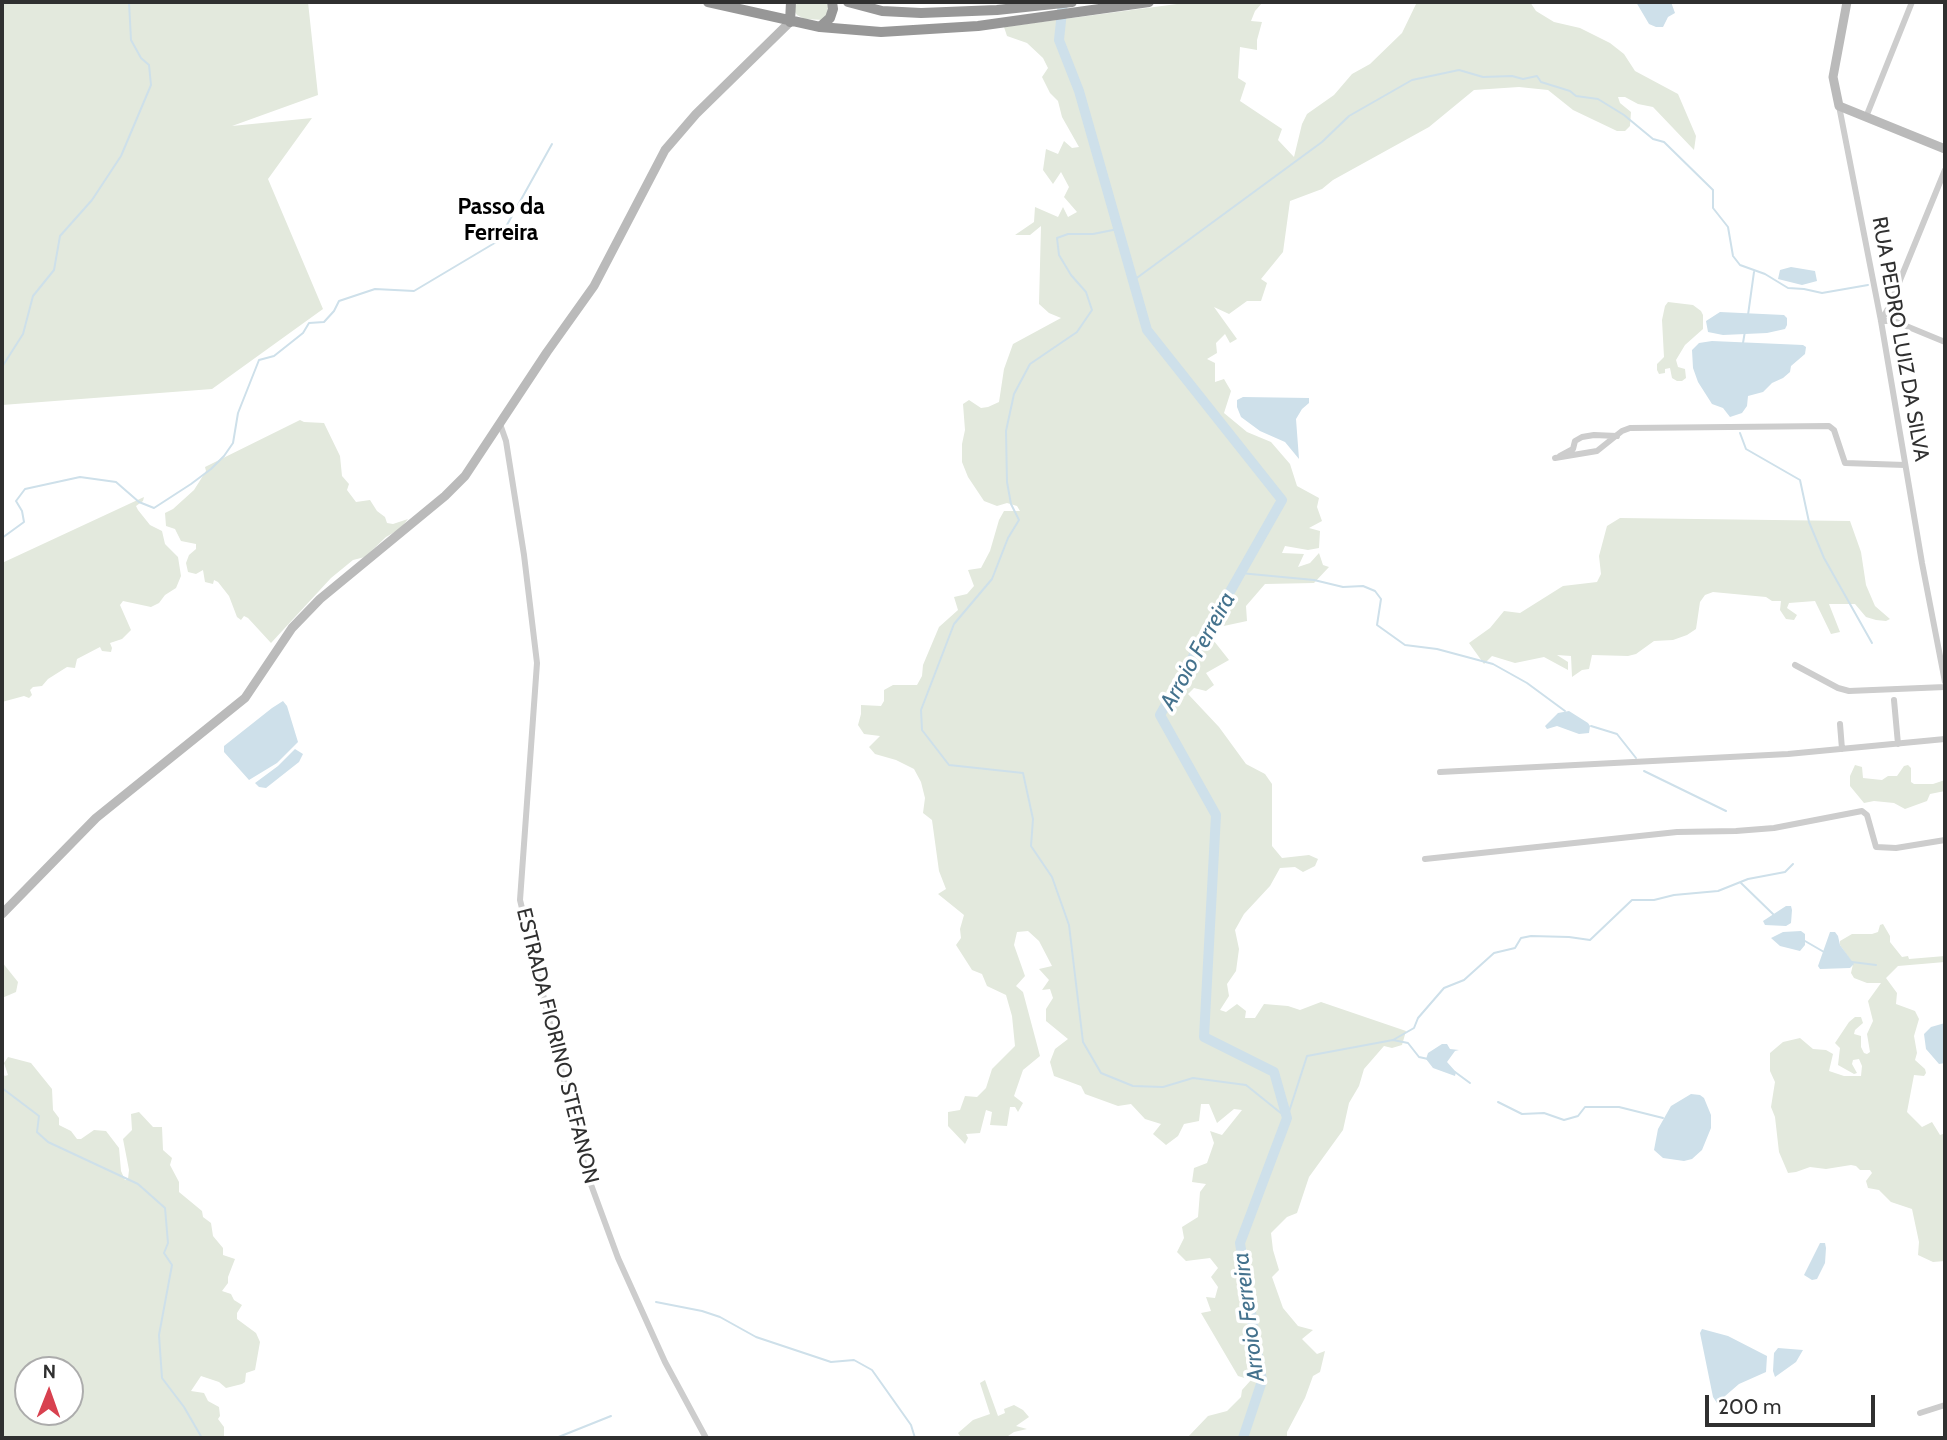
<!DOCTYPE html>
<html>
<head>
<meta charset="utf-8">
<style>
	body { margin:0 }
	#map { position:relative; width:1947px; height:1440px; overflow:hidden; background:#fff; font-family:Cabin,sans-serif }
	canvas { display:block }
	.frame { position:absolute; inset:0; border:4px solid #303030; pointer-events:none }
	.north { position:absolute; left:14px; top:1356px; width:70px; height:70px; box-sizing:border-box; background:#fff; border:2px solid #acacac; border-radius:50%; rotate:1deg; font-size:19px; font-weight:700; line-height:28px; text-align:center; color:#303030 }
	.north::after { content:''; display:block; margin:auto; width:24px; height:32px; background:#d8414f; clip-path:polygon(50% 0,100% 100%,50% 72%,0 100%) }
	.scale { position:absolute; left:1705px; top:1395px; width:170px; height:32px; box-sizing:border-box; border:4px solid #303030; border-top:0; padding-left:9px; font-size:21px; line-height:24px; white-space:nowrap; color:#303030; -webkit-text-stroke:5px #fff; paint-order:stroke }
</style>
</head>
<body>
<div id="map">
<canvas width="1947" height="1440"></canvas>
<div class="frame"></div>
<div class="north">N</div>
<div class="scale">200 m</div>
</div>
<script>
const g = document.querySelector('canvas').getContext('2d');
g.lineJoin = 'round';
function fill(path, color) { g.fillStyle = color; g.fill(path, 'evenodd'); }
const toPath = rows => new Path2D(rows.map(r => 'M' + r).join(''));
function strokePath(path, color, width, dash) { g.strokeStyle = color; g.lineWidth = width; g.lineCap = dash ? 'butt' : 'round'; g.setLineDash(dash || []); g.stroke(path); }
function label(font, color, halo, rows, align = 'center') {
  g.font = font + ' Cabin,sans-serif'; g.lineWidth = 7; g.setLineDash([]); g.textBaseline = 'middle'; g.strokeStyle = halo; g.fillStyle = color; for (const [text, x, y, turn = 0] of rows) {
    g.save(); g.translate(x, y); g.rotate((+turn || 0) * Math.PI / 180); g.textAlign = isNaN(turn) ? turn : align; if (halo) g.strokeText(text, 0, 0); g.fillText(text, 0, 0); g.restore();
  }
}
fill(toPath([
	[2,2,308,2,318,95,232,126,312,118,268,179,323,309,212,389,2,405],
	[798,2,826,2,828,7,827,14,824,20,805,19,797,15,793,9],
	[1192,2,1263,2,1255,11,1251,21,1262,22,1257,40,1257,50,1240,47,1238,78,1246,83,1240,101,1282,129,1278,140,1294,157,1302,124,1307,114,1334,95,1352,74,1370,64,1402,33,1417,2,1530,2,1536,11,1554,22,1580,28,1610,43,1624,54,1635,71,1678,94,1696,136,1694,150,1653,107,1638,104,1625,97,1618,97,1620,103,1631,112,1630,126,1625,131,1617,131,1573,110,1548,90,1519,87,1474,90,1429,127,1333,180,1322,189,1290,201,1283,252,1261,279,1267,283,1261,301,1247,301,1229,314,1214,307,1237,339,1230,343,1225,334,1216,343,1217,353,1207,359,1215,363,1215,382,1224,379,1231,391,1224,413,1247,432,1271,442,1290,464,1297,486,1319,498,1317,507,1322,521,1309,528,1320,531,1319,548,1308,550,1285,546,1282,553,1304,554,1298,567,1310,563,1319,553,1323,565,1329,567,1314,583,1265,584,1246,606,1247,621,1219,627,1214,641,1229,660,1206,673,1214,685,1206,691,1194,688,1188,694,1219,727,1246,764,1265,774,1272,784,1272,846,1282,858,1309,855,1318,859,1315,866,1303,872,1295,867,1280,868,1270,886,1244,914,1235,930,1239,949,1236,971,1227,984,1229,996,1220,1010,1226,1012,1237,1004,1246,1011,1245,1018,1255,1018,1264,1004,1288,1006,1300,1010,1321,1002,1406,1031,1402,1045,1392,1048,1384,1046,1364,1069,1359,1086,1349,1103,1343,1130,1309,1177,1297,1213,1287,1217,1271,1233,1273,1250,1279,1270,1272,1277,1283,1308,1298,1326,1313,1330,1302,1339,1317,1354,1325,1351,1320,1372,1313,1376,1305,1398,1287,1432,1287,1438,1187,1438,1208,1416,1227,1411,1241,1397,1242,1390,1251,1380,1238,1376,1201,1313,1211,1311,1206,1297,1215,1298,1218,1287,1211,1277,1218,1268,1210,1258,1186,1261,1177,1252,1184,1238,1182,1227,1198,1217,1200,1192,1206,1184,1192,1182,1194,1168,1207,1163,1214,1143,1210,1131,1222,1135,1242,1110,1234,1109,1217,1123,1209,1104,1201,1104,1199,1121,1184,1124,1178,1136,1166,1145,1153,1134,1161,1124,1145,1119,1131,1104,1118,1106,1085,1094,1081,1086,1054,1076,1050,1062,1055,1049,1068,1039,1046,1021,1046,1009,1053,998,1050,989,1042,990,1049,980,1039,969,1052,966,1039,941,1028,931,1017,932,1014,945,1025,976,1016,986,1023,992,1040,1056,1023,1070,1014,1096,1023,1103,1018,1112,1015,1107,1010,1107,1007,1126,990,1125,992,1112,986,1110,980,1133,966,1134,968,1138,965,1144,948,1126,948,1112,960,1110,965,1096,977,1097,986,1088,992,1069,1015,1046,1012,1016,1006,995,987,986,982,974,972,970,956,945,961,938,960,929,964,915,938,894,946,889,939,871,932,820,923,813,925,798,921,782,914,769,896,760,875,754,869,747,880,736,864,734,858,725,861,714,861,705,881,706,884,701,884,690,893,685,917,685,922,676,923,665,939,627,958,610,954,597,967,594,974,586,968,570,981,568,990,551,999,520,1004,511,1020,511,1017,506,1007,503,997,506,984,501,968,477,962,462,962,444,965,430,963,404,969,400,981,408,988,407,999,402,1004,369,1013,344,1061,318,1049,313,1039,304,1041,226,1030,235,1015,235,1034,222,1035,207,1058,217,1063,207,1068,217,1077,212,1064,197,1069,187,1061,172,1053,184,1043,170,1046,149,1058,154,1064,141,1072,148,1079,147,1062,117,1058,101,1050,93,1042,77,1048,68,1043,58,1027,43,1007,36,1004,27],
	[1668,302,1693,305,1701,311,1703,315,1703,329,1685,345,1676,360,1678,367,1685,369,1686,378,1682,381,1677,381,1672,378,1670,368,1665,369,1665,373,1659,374,1657,370,1657,364,1664,357,1662,320,1665,306],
	[300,420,304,422,324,423,340,456,342,476,349,484,347,490,356,502,370,500,377,511,385,517,387,523,393,524,408,519,400,529,386,537,365,557,353,560,331,578,271,643,248,618,244,616,241,620,237,617,229,596,218,582,214,580,213,584,205,582,203,570,196,574,188,572,186,563,189,555,196,549,196,544,181,541,175,529,166,526,165,513,173,509,194,490,206,471,205,467],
	[144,497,143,501,136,506,138,510,150,525,162,531,165,544,178,557,181,576,176,588,165,595,159,603,151,607,123,601,120,605,131,630,122,639,110,643,112,648,111,652,102,651,100,647,77,659,75,668,67,667,48,679,42,686,33,687,30,690,32,695,29,698,24,696,2,702,2,563],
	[1620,518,1850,521,1861,552,1866,585,1875,606,1890,619,1886,621,1876,620,1866,617,1855,604,1829,604,1840,632,1831,634,1815,601,1789,603,1787,608,1797,615,1794,620,1786,619,1780,610,1781,601,1772,601,1766,597,1713,592,1705,595,1700,602,1696,629,1687,635,1673,640,1654,641,1636,654,1628,656,1592,655,1589,669,1582,670,1572,677,1571,656,1557,655,1568,662,1568,670,1544,657,1515,663,1492,656,1484,664,1469,643,1490,628,1504,611,1520,613,1563,586,1597,582,1601,574,1599,556,1607,526],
	[1855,765,1862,767,1863,778,1882,780,1888,776,1897,776,1904,766,1908,765,1911,768,1911,782,1914,784,1933,784,1945,780,1945,791,1930,794,1927,801,1905,809,1894,803,1874,801,1864,803,1850,786,1850,776],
	[1883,924,1890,936,1890,942,1902,957,1908,956,1909,959,1945,956,1945,962,1898,966,1886,978,1897,993,1896,1004,1915,1011,1919,1019,1914,1036,1917,1053,1915,1060,1925,1069,1926,1073,1924,1076,1914,1075,1907,1112,1922,1127,1932,1122,1940,1135,1943,1134,1945,1120,1945,1261,1933,1262,1918,1255,1919,1242,1912,1209,1891,1202,1879,1190,1868,1188,1866,1181,1872,1173,1870,1170,1860,1170,1856,1166,1851,1165,1826,1169,1810,1167,1796,1172,1788,1173,1779,1152,1775,1117,1771,1107,1775,1082,1770,1071,1770,1053,1783,1042,1800,1038,1813,1049,1826,1050,1833,1054,1829,1071,1844,1076,1861,1076,1862,1066,1859,1059,1853,1060,1852,1064,1857,1073,1854,1074,1838,1065,1840,1048,1835,1043,1849,1022,1855,1017,1861,1017,1863,1023,1855,1030,1854,1034,1861,1036,1861,1047,1864,1053,1867,1054,1870,1052,1867,1034,1873,1021,1868,1001,1881,983,1867,983,1854,978,1851,973,1853,964,1840,945,1840,941,1852,934,1872,934,1878,932,1880,925],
	[2,962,18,982,16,992,2,998],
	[8,1057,31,1063,52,1089,53,1110,59,1118,59,1125,71,1131,77,1139,81,1139,94,1130,106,1131,119,1148,121,1171,125,1180,128,1179,129,1170,123,1139,132,1130,131,1114,139,1112,153,1127,162,1127,163,1150,172,1158,170,1165,179,1182,179,1192,202,1211,203,1217,211,1223,213,1236,223,1248,223,1255,235,1259,228,1277,228,1283,222,1291,231,1294,234,1300,242,1305,237,1313,237,1319,256,1333,260,1342,255,1370,246,1373,245,1382,242,1384,226,1388,219,1382,201,1376,191,1391,204,1393,208,1401,219,1407,220,1416,218,1419,224,1427,224,1438,2,1438,2,1073,5,1076,8,1075,4,1063],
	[28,1370,70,1370,70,1412,28,1412],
	[985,1380,998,1416,1005,1413,1004,1409,1014,1405,1023,1410,1029,1417,1016,1426,1027,1429,1014,1432,1005,1438,960,1436,958,1433,973,1420,990,1414,980,1383]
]), '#e3e9dd');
fill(toPath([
	[1636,2,1671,2,1675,13,1668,17,1663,27,1656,27,1649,24],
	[1791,267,1815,271,1817,281,1802,285,1778,279,1780,270],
	[1720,312,1784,315,1787,318,1787,325,1785,329,1767,333,1723,335,1708,332,1706,321],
	[1712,341,1803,345,1806,347,1805,354,1791,366,1790,372,1783,378,1772,383,1763,392,1748,396,1747,406,1742,413,1730,417,1723,408,1712,404,1698,382,1693,368,1692,350,1699,343],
	[1243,397,1309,398,1309,403,1302,409,1296,419,1299,459,1285,442,1260,431,1241,417,1237,407,1237,400],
	[283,701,287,706,298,742,277,763,249,780,224,752,224,746,272,708],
	[1569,711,1588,723,1590,726,1589,733,1579,734,1557,726,1547,729,1545,726,1558,713],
	[295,749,303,754,299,762,266,788,259,787,255,783,278,766],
	[1786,906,1791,906,1792,910,1791,923,1786,926,1765,925,1763,921],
	[1801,931,1805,934,1805,945,1800,951,1780,946,1771,938,1783,932],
	[1830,932,1835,932,1838,936,1840,945,1854,964,1850,968,1820,969,1818,966],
	[1945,1023,1945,1063,1939,1064,1926,1049,1924,1034,1931,1027],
	[1442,1044,1447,1044,1450,1049,1459,1050,1455,1051,1447,1062,1456,1072,1455,1076,1433,1068,1426,1059,1428,1053],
	[1691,1094,1700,1095,1704,1098,1711,1115,1711,1128,1702,1150,1692,1159,1684,1161,1663,1158,1654,1150,1658,1129,1671,1106],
	[1820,1243,1825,1243,1826,1248,1825,1263,1817,1279,1812,1280,1804,1275],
	[1702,1329,1728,1336,1767,1356,1766,1372,1739,1384,1717,1403,1713,1397,1700,1333],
	[1778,1348,1803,1350,1796,1362,1775,1377,1773,1371,1774,1353]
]), '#cee0ea');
strokePath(toPath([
	[1118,229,1093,234,1068,234,1057,238,1059,255,1071,275,1086,292,1092,310,1077,332,1030,364,1014,394,1006,431,1007,482,1011,504,1019,520,1008,538,992,579,954,624,921,710,922,730,949,765,1023,773,1033,819,1031,846,1052,877,1069,925,1083,1042,1101,1073,1133,1086,1163,1087,1193,1078,1246,1085,1287,1118,1307,1056,1393,1040,1414,1028,1418,1018,1444,988,1464,980,1494,953,1515,948,1521,938,1531,936,1569,937,1590,940,1632,900,1654,900,1674,895,1718,891,1748,879,1785,872,1793,864],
	[1134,280,1322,142,1349,116,1412,80,1459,70,1483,77,1512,76,1523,79,1537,76,1541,82,1570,91,1576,96,1598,99,1624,115,1653,139,1664,142,1713,190,1713,208,1728,227,1733,256,1740,265,1765,274,1788,288,1804,289,1822,293,1868,285],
	[1748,315,1754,272],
	[1743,343,1745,331],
	[2,367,23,334,33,296,54,270,60,236,92,200,121,156,151,85,149,65,141,58,131,40,129,2],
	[1740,433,1746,449,1800,480,1809,522,1824,558,1872,643],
	[2,538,24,522,22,511,16,501,25,489,80,477,116,482,139,502,154,508,191,484,211,469,224,456,233,443,238,413,259,360,274,356,303,333,309,323,324,322,334,311,339,301,375,289,414,291,498,241,552,144],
	[1240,573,1314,580,1343,587,1363,586,1375,591,1381,599,1377,625,1405,645,1437,649,1493,664,1527,683,1565,711],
	[1591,726,1617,734,1636,758],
	[1644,771,1726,811],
	[1741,883,1774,915],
	[1805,941,1824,952],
	[1852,962,1876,965],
	[1393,1040,1408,1043,1419,1057,1428,1059],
	[1455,1072,1470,1083],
	[2,1088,39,1116,37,1132,48,1142,138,1184,165,1208,168,1243,164,1253,172,1265,159,1335,162,1378,184,1407,202,1438],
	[1498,1102,1522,1114,1544,1113,1564,1120,1578,1116,1585,1107,1619,1107,1663,1118],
	[656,1302,702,1311,720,1317,756,1337,831,1362,854,1360,872,1370,911,1425,915,1438],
	[556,1438,611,1416]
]), '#cee0ea', 2);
strokePath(toPath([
	[1063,2,1059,40,1079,91,1147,330,1282,500,1160,715,1216,815,1204,1037,1274,1072,1287,1118,1240,1243,1262,1381,1243,1438]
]), '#cee0ea', 10);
strokePath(toPath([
	[1839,106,1881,321,1922,563,1945,682],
	[1866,117,1912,2],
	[1881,321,1889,307,1945,170],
	[1881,321,1894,321,1945,342],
	[500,424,506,441,524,555,537,663,520,900,586,1171,618,1258,665,1362,706,1438],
	[1560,456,1573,449,1575,441,1582,437,1594,435,1617,436],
	[1555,458,1597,451,1622,431,1630,428,1829,426,1834,430,1845,463,1905,465],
	[1795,665,1838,688,1849,691,1945,687],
	[1894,700,1898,744],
	[1840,724,1842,749],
	[1440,772,1788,754,1945,739],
	[1425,859,1677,832,1736,831,1774,828,1862,811,1867,815,1876,847,1896,848,1945,840],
	[1920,1413,1945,1405]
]), '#cdcdcd', 6);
strokePath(toPath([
	[1847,2,1833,77,1839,106,1945,149],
	[2,914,96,818,245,698,292,628,320,599,445,496,465,476,547,352,594,286,665,150,696,114,790,22]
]), '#bababa', 9);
strokePath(toPath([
	[708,2,820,27,881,32,978,26,1149,2],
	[848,2,882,11,921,13,997,10,1072,2],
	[790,22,791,2],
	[820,27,830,18,833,9,832,2]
]), '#979797', 10);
label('21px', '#303030', '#fff', [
	["RUA PEDRO LUIZ DA SILVA",1900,339,80],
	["ESTRADA FIORINO STEFANON",557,1046,76]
]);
label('bold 23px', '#000', '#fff', [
	["Passo da",501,207],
	["Ferreira",501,233]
]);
label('italic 23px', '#44728d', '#fff', [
	["Arroio Ferreira",1198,651,-61],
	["Arroio Ferreira",1249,1317,-97]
]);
</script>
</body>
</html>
